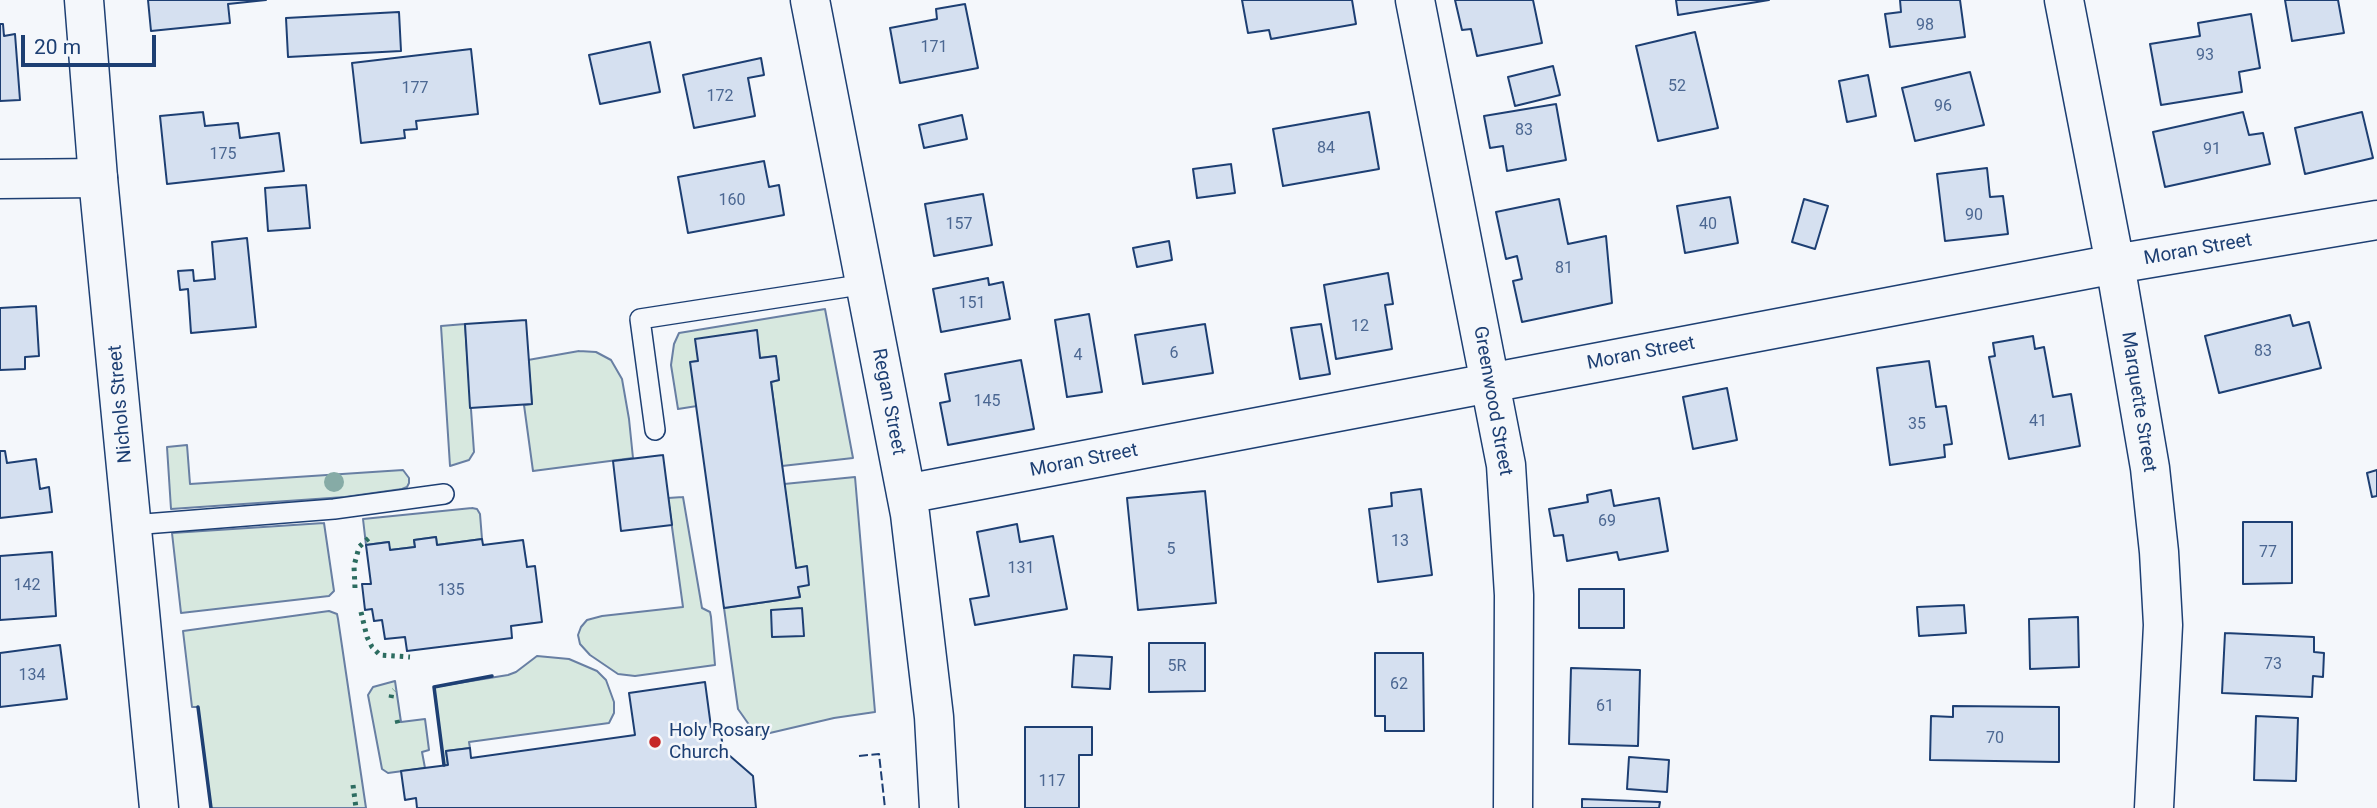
<!DOCTYPE html>
<html>
<head>
<meta charset="utf-8">
<style>
	body { margin:0 }
	#map { position:relative; width:2377px; height:808px; overflow:hidden; background:#f4f7fb; font-family:Roboto,sans-serif }
	canvas { display:block }
	.scale { position:absolute; left:21px; top:35px; width:135px; height:32px; box-sizing:border-box; border:4px solid #1d3f73; border-top:0; padding-left:9px; font-size:21px; line-height:24px; white-space:nowrap; color:#1d3f73; -webkit-text-stroke:5px #f4f7fb; paint-order:stroke }
</style>
</head>
<body>
<div id="map">
<canvas width="2377" height="808"></canvas>
<div class="scale">20 m</div>
</div>
<script>
const g = document.querySelector('canvas').getContext('2d');
g.lineJoin = 'round';
function fill(path, color) { g.fillStyle = color; g.fill(path, 'evenodd'); }
const toPath = rows => new Path2D(rows.map(r => 'M' + r).join(''));
function strokePath(path, color, width, dash) { g.strokeStyle = color; g.lineWidth = width; g.lineCap = dash ? 'butt' : 'round'; g.setLineDash(dash || []); g.stroke(path); }
function label(font, color, halo, rows, align = 'center') {
  g.font = font + ' Roboto,sans-serif'; g.lineWidth = 5; g.setLineDash([]); g.textBaseline = 'middle'; g.strokeStyle = halo; g.fillStyle = color; for (const [text, x, y, turn = 0] of rows) {
    g.save(); g.translate(x, y); g.rotate((+turn || 0) * Math.PI / 180); g.textAlign = isNaN(turn) ? turn : align; if (halo) g.strokeText(text, 0, 0); g.fillText(text, 0, 0); g.restore();
  }
}
const green = toPath([
	[825,309,853,458,782,466,771,382,779,380,776,356,760,358,756,330,698,361,691,362,697,406,678,409,671,365,674,344,679,333,825,309],
	[465,324,474,452,469,460,450,466,441,326,465,324],
	[579,351,596,352,611,360,622,379,629,419,633,458,533,471,524,405,532,404,528,360,579,351],
	[187,445,190,484,403,470,409,478,409,483,407,487,402,489,345,497,171,509,167,447,187,445],
	[855,477,875,712,834,718,757,736,738,709,724,608,800,597,798,587,806,568,796,568,784,484,855,477],
	[683,497,702,608,710,612,711,617,715,665,635,676,618,674,590,655,580,644,578,635,581,627,587,620,602,616,683,607,668,498,683,497],
	[472,508,477,509,480,514,482,539,437,545,436,537,414,540,415,547,390,550,388,542,366,545,363,519,472,508],
	[324,523,334,591,329,596,181,613,172,533,324,523],
	[329,611,337,614,338,619,366,808,211,808,198,707,192,707,183,631,329,611],
	[537,656,569,659,597,671,606,680,614,702,614,713,609,723,469,742,470,748,446,751,448,765,444,765,434,687,508,675,516,672,537,656],
	[395,681,401,722,425,719,429,750,422,752,425,768,388,773,382,769,368,695,373,687,395,681]
]);
fill(green, '#d7e8df');
strokePath(green, '#687fa3', 2);
const building = toPath([
	[148,0,266,0,228,4,230,23,151,31,148,0],
	[1242,0,1352,0,1356,24,1271,39,1269,30,1248,33,1242,0],
	[1455,0,1533,0,1542,43,1477,56,1471,29,1462,30,1455,0],
	[1676,0,1769,0,1678,15,1676,0],
	[1900,0,1960,0,1965,37,1890,47,1885,14,1901,12,1900,0],
	[2285,0,2338,0,2344,33,2292,41,2285,0],
	[965,4,978,68,900,83,890,28,937,19,936,9,965,4],
	[399,12,401,51,288,57,286,18,399,12],
	[2251,14,2260,68,2239,72,2242,92,2161,105,2150,44,2200,36,2198,23,2251,14],
	[0,24,3,24,4,36,15,34,20,100,0,101,0,24],
	[1695,32,1718,128,1658,141,1636,46,1695,32],
	[650,42,660,92,600,104,589,55,650,42],
	[471,49,478,114,416,121,417,129,404,130,405,138,361,143,352,63,471,49],
	[761,58,764,75,748,78,755,116,694,128,683,75,761,58],
	[1553,66,1560,95,1515,106,1508,77,1553,66],
	[1970,72,1984,125,1915,141,1902,88,1970,72],
	[1868,75,1876,116,1847,122,1839,81,1868,75],
	[1556,104,1566,160,1507,171,1503,146,1490,148,1484,116,1556,104],
	[203,112,205,126,238,123,240,138,279,133,284,171,167,184,160,116,203,112],
	[1369,112,1379,169,1283,186,1273,129,1369,112],
	[2243,112,2249,135,2263,133,2270,164,2165,187,2153,132,2243,112],
	[2362,112,2373,158,2305,174,2295,128,2362,112],
	[962,115,967,139,924,148,919,125,962,115],
	[764,161,769,187,779,185,784,215,688,233,678,177,764,161],
	[1231,164,1235,193,1197,198,1193,169,1231,164],
	[1987,168,1990,197,2003,196,2008,234,1945,241,1937,174,1987,168],
	[306,185,310,228,268,231,265,188,306,185],
	[983,194,992,245,934,256,925,204,983,194],
	[1730,197,1738,243,1685,253,1677,206,1730,197],
	[1559,199,1568,244,1606,236,1612,303,1522,322,1513,281,1522,279,1517,256,1506,259,1496,212,1559,199],
	[1804,199,1828,206,1815,249,1792,242,1804,199],
	[247,238,256,327,191,333,188,289,180,290,178,271,193,270,194,281,215,279,212,242,247,238],
	[1169,241,1172,260,1137,267,1133,248,1169,241],
	[1388,273,1393,304,1385,305,1392,349,1336,359,1324,285,1388,273],
	[988,278,989,285,1003,282,1010,319,941,332,933,289,988,278],
	[36,306,39,356,25,357,25,369,0,370,0,308,36,306],
	[1089,314,1102,392,1067,397,1055,320,1089,314],
	[2290,315,2293,326,2309,322,2321,368,2219,393,2205,336,2290,315],
	[526,320,532,404,470,408,465,324,526,320],
	[1205,324,1213,373,1143,384,1135,335,1205,324],
	[1321,324,1330,374,1300,379,1291,328,1321,324],
	[757,330,760,358,776,356,779,380,771,382,796,568,807,566,809,585,798,587,800,597,724,608,690,362,698,361,695,339,757,330],
	[2033,336,2035,349,2044,347,2053,397,2071,394,2080,446,2009,459,1989,357,1995,356,1993,343,2033,336],
	[1021,360,1034,429,948,445,940,403,950,401,945,374,1021,360],
	[1929,361,1936,407,1946,406,1952,444,1944,445,1945,457,1890,465,1877,368,1929,361],
	[1727,388,1737,440,1693,449,1683,397,1727,388],
	[0,451,5,451,7,463,36,459,40,489,49,487,52,512,0,518,0,451],
	[663,455,672,525,621,531,613,461,663,455],
	[2377,470,2377,496,2372,497,2367,473,2377,470],
	[1421,489,1432,575,1378,582,1369,509,1392,506,1391,493,1421,489],
	[1611,490,1614,506,1659,498,1668,551,1619,560,1617,552,1567,561,1563,535,1554,536,1549,509,1588,502,1587,495,1611,490],
	[1205,491,1216,603,1138,610,1127,498,1205,491],
	[2243,522,2292,522,2292,583,2243,584,2243,522],
	[1017,524,1020,542,1053,536,1067,609,975,625,970,599,989,596,977,532,1017,524],
	[436,537,437,545,482,539,483,545,523,540,527,567,535,566,542,622,511,626,512,638,407,651,405,637,385,639,382,620,374,621,372,609,365,610,362,584,371,584,366,545,389,542,390,550,415,547,414,540,436,537],
	[52,552,56,616,0,620,0,556,52,552],
	[1579,589,1624,589,1624,628,1579,628,1579,589],
	[1964,605,1966,633,1919,636,1917,607,1964,605],
	[802,608,804,636,772,637,771,610,802,608],
	[2078,617,2079,667,2030,669,2029,619,2078,617],
	[2225,633,2314,637,2314,652,2324,653,2323,677,2313,676,2312,697,2222,693,2225,633],
	[1149,643,1205,643,1205,691,1149,692,1149,643],
	[60,645,67,699,0,707,0,653,60,645],
	[1375,653,1423,653,1424,731,1385,731,1385,716,1375,716,1375,653],
	[1074,655,1112,657,1110,689,1072,687,1074,655],
	[1571,668,1640,670,1638,746,1569,744,1571,668],
	[705,682,711,727,720,726,724,757,730,756,753,776,756,808,417,808,416,798,405,800,401,771,448,765,446,751,470,748,471,758,635,735,629,693,705,682],
	[1953,706,2059,707,2059,762,1930,760,1931,716,1953,717,1953,706],
	[2256,716,2298,718,2296,781,2254,780,2256,716],
	[1025,727,1092,727,1092,755,1079,755,1079,808,1025,808,1025,727],
	[1629,757,1669,760,1667,792,1627,789,1629,757],
	[1582,799,1660,802,1659,808,1582,808,1582,799]
]);
fill(building, '#d5e0f0');
strokePath(building, '#1d3f73', 2);
const service = toPath([
	[655,430,640,319,866,284],
	[132,525,334,509,444,494]
]);
const minor = toPath([
	[810,0,910,514,934,717,939,808],
	[1415,0,1506,465,1514,595,1513,808],
	[2064,0,2115,264,2150,468,2159,552,2163,625,2154,808],
	[0,179,98,178],
	[906,494,2115,264,2377,220]
]);
const tertiary = toPath([
	[84,0,98,178,159,808]
]);
strokePath(service, '#1d3f73', 22);
strokePath(minor, '#1d3f73', 41);
strokePath(tertiary, '#1d3f73', 41);
strokePath(service, '#f4f7fb', 19);
strokePath(minor, '#f4f7fb', 38);
strokePath(tertiary, '#f4f7fb', 38);
strokePath(toPath([
	[355,588,354,566,359,547,371,536],
	[361,612,367,637,372,647,380,655,410,657],
	[391,698,392,692,394,690],
	[397,720,398,724,402,725],
	[353,785,356,808]
]), '#2c6c60', 5, [3.5, 5]);
strokePath(toPath([
	[859,756,879,754,885,808]
]), '#1d3f73', 2, [9, 3.5]);
strokePath(toPath([
	[198,707,211,808],
	[444,765,434,687,492,676]
]), '#1d3f73', 3.5);
g.fillStyle = '#86aba6';
for (const [x, y] of [
	[334,482]
]) { g.beginPath(); g.arc(x, y, 10, 0, 2 * Math.PI); g.fill(); }
for (const [x, y, r, color] of [
	[655,742,7,"#c62828"]
]) { const dot = new Path2D(); dot.arc(x, y, r, 0, 2 * Math.PI); g.fillStyle = color; g.fill(dot); strokePath(dot, '#f4f7fb', 2.5); }
label('16px', '#4b6792', null, [
	["98",1925,26],
	["171",934,48],
	["93",2205,56],
	["52",1677,87],
	["177",415,89],
	["172",720,97],
	["96",1943,107],
	["83",1524,131],
	["84",1326,149],
	["91",2212,150],
	["175",223,155],
	["160",732,201],
	["90",1974,216],
	["157",959,225],
	["40",1708,225],
	["81",1564,269],
	["151",972,304],
	["12",1360,327],
	["83",2263,352],
	["6",1174,354],
	["4",1078,356],
	["145",987,402],
	["41",2038,422],
	["35",1917,425],
	["69",1607,522],
	["13",1400,542],
	["5",1171,550],
	["77",2268,553],
	["131",1021,569],
	["142",27,586],
	["135",451,591],
	["73",2273,665],
	["5R",1177,667],
	["134",32,676],
	["62",1399,685],
	["61",1605,707],
	["70",1995,739],
	["117",1052,782]
]);
label('19px', '#1d3f73', '#f4f7fb', [
	["Moran Street",2198,250,-10],
	["Moran Street",1641,354,-11],
	["Greenwood Street",1492,401,80],
	["Regan Street",888,402,79],
	["Marquette Street",2138,402,81],
	["Nichols Street",121,404,-95],
	["Moran Street",1084,461,-11]
]);
label('19px', '#1d3f73', '#f4f7fb', [
	["Holy Rosary",669,731],
	["Church",669,753]
], 'left');
</script>
</body>
</html>
